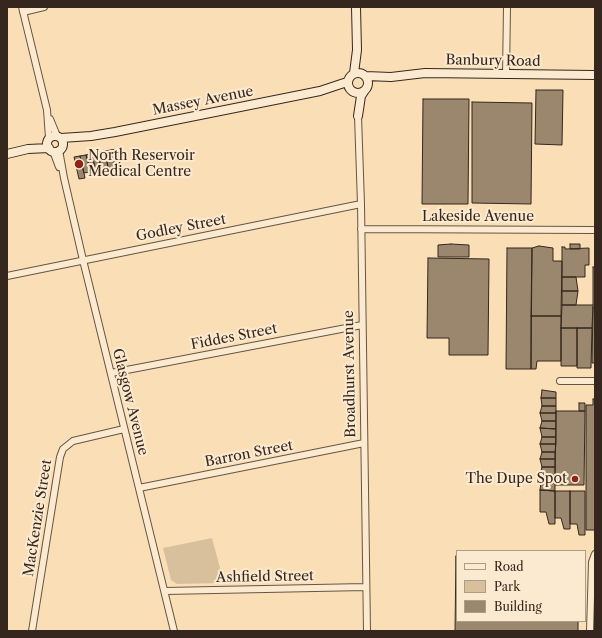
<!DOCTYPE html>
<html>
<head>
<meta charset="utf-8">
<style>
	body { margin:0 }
	#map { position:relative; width:602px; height:638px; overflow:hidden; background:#fadfb6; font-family:"Libre Caslon Text",serif }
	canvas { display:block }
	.frame { position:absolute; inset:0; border:8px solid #35271d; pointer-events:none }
	.legend { position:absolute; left:456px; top:550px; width:130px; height:72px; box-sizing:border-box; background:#fcead0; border:1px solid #ac9c88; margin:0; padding:5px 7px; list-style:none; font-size:12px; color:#35271d }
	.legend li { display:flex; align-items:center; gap:8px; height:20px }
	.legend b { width:20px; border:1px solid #ac9c88 }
</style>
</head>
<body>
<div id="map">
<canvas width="602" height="638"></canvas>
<div class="frame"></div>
<ul class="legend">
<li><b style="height:5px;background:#fcead0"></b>Road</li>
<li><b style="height:11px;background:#d9c09c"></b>Park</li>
<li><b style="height:11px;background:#9b876d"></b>Building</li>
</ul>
</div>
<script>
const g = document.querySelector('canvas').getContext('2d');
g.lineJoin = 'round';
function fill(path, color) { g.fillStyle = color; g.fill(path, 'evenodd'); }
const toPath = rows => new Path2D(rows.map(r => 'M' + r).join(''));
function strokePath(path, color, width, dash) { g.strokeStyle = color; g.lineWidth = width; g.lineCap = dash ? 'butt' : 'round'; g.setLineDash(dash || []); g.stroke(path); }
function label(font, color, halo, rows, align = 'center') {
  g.font = font + ' "Libre Caslon Text",serif'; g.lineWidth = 4; g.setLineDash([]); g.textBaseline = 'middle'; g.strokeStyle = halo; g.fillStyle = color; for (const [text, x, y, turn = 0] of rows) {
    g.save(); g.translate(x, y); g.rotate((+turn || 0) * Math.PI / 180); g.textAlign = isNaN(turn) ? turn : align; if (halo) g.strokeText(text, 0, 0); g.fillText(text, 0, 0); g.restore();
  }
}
fill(toPath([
	[212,538,224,583,177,584,171,580,163,548]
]), '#d9c09c');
const building = toPath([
	[536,90,563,90,562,145,535,144,536,90],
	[423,99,469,99,468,204,422,204,423,99],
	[472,102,532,103,531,204,472,203,472,102],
	[117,149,120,164,114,165,111,150,117,149],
	[111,150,115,172,109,173,105,151,111,150],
	[105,151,109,173,102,174,98,152,105,151],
	[98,152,101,168,95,169,92,153,98,152],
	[92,153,95,169,91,170,86,155,92,153],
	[86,155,90,172,84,173,80,156,86,155],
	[80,156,85,178,79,179,74,157,80,156],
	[451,244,469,245,469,257,438,257,438,245,451,244],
	[570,244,580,244,580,249,570,249,570,244],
	[539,246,553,248,553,261,562,261,561,316,531,316,532,248,539,246],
	[562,247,565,247,565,249,589,248,589,265,585,265,585,277,562,277,562,247],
	[507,248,532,248,531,369,506,369,507,248],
	[428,258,489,259,488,355,449,355,449,338,427,338,428,258],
	[593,267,595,267,595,305,593,305,593,267],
	[562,277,576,277,578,291,562,291,562,277],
	[562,291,578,291,576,305,562,305,562,291],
	[562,305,593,305,592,328,561,328,562,305],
	[593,307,595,307,595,363,592,363,593,307],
	[531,316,561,316,561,361,537,361,536,369,531,369,531,316],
	[561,328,577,328,577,366,561,366,561,328],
	[577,328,592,328,591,368,577,368,577,328],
	[542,390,556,392,556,398,541,398,542,390],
	[541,398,556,398,556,406,542,406,541,398],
	[593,399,595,399,595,530,586,530,586,405,593,405,593,399],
	[579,403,585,403,585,411,579,411,579,403],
	[542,406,556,406,556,413,540,413,542,406],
	[556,411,585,411,584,485,555,485,556,411],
	[540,413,556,413,556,421,542,421,540,413],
	[542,421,556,421,556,429,540,428,542,421],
	[540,428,556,429,556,437,542,437,540,428],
	[542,437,556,437,556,444,540,444,542,437],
	[540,444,556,444,555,452,542,452,540,444],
	[542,452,555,452,555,459,540,459,542,452],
	[540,459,555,459,555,467,542,467,540,459],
	[542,467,555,467,555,475,540,475,542,467],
	[540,475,555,475,555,483,541,483,540,475],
	[541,483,555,483,555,491,540,490,541,483],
	[540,490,555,491,555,524,549,524,546,512,540,512,540,490],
	[555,491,570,491,570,529,564,529,561,518,555,518,555,491],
	[570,491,585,491,585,535,579,535,577,524,570,524,570,491],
	[456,556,457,621,578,621,578,631,455,631,456,556]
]);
fill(building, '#9b876d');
strokePath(building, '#35271d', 1);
const street = toPath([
	[22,7,47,110,49,138],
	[23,12,44,7],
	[506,75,507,7],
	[358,116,361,204,367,631],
	[50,119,57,136],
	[59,150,64,178,83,260,174,631],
	[53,151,59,167],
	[361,229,595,230],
	[7,276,361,204],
	[111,373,362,325],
	[560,381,595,381],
	[139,488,364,443],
	[165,591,365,587],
	[32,631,60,457,63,449,73,441,124,429],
	[590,631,592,562,595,554]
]);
const secondary = toPath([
	'348 83a10 10 0 1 1 20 0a10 10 0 1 1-20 0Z',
	[354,73,357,50,356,7],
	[366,76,391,77,425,73,595,75],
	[358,116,361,96,365,90],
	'47 144a8 8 0 1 1 16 0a8 8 0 1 1-16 0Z',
	[61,138,91,136,115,132,320,91,347,82],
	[7,154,28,149,49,148]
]);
strokePath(street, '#665543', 8);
strokePath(secondary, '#35271d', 10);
strokePath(street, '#fcead0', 6);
strokePath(secondary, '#fcead0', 8);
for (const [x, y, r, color] of [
	[79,164,5,"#8f2418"],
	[575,479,4,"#8f2418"]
]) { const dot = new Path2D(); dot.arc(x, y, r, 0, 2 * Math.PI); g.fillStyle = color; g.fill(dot); strokePath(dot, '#fcead0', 1.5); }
label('14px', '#35271d', '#fcead0', [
	["Banbury Road",493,61,1],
	["Massey Avenue",203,101,-11],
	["Lakeside Avenue",478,217],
	["Godley Street",181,228,-11],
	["Fiddes Street",234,337,-11],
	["Broadhurst Avenue",350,374,-91],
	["Glasgow Avenue",130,402,76],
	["Barron Street",249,454,-11],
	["MacKenzie Street",38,518,-81],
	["Ashfield Street",265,577,-1]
]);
label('14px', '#35271d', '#fcead0', [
	["North Reservoir",88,156],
	["Medical Centre",88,172],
	["The Dupe Spot",567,479,"right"]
], 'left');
</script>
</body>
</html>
